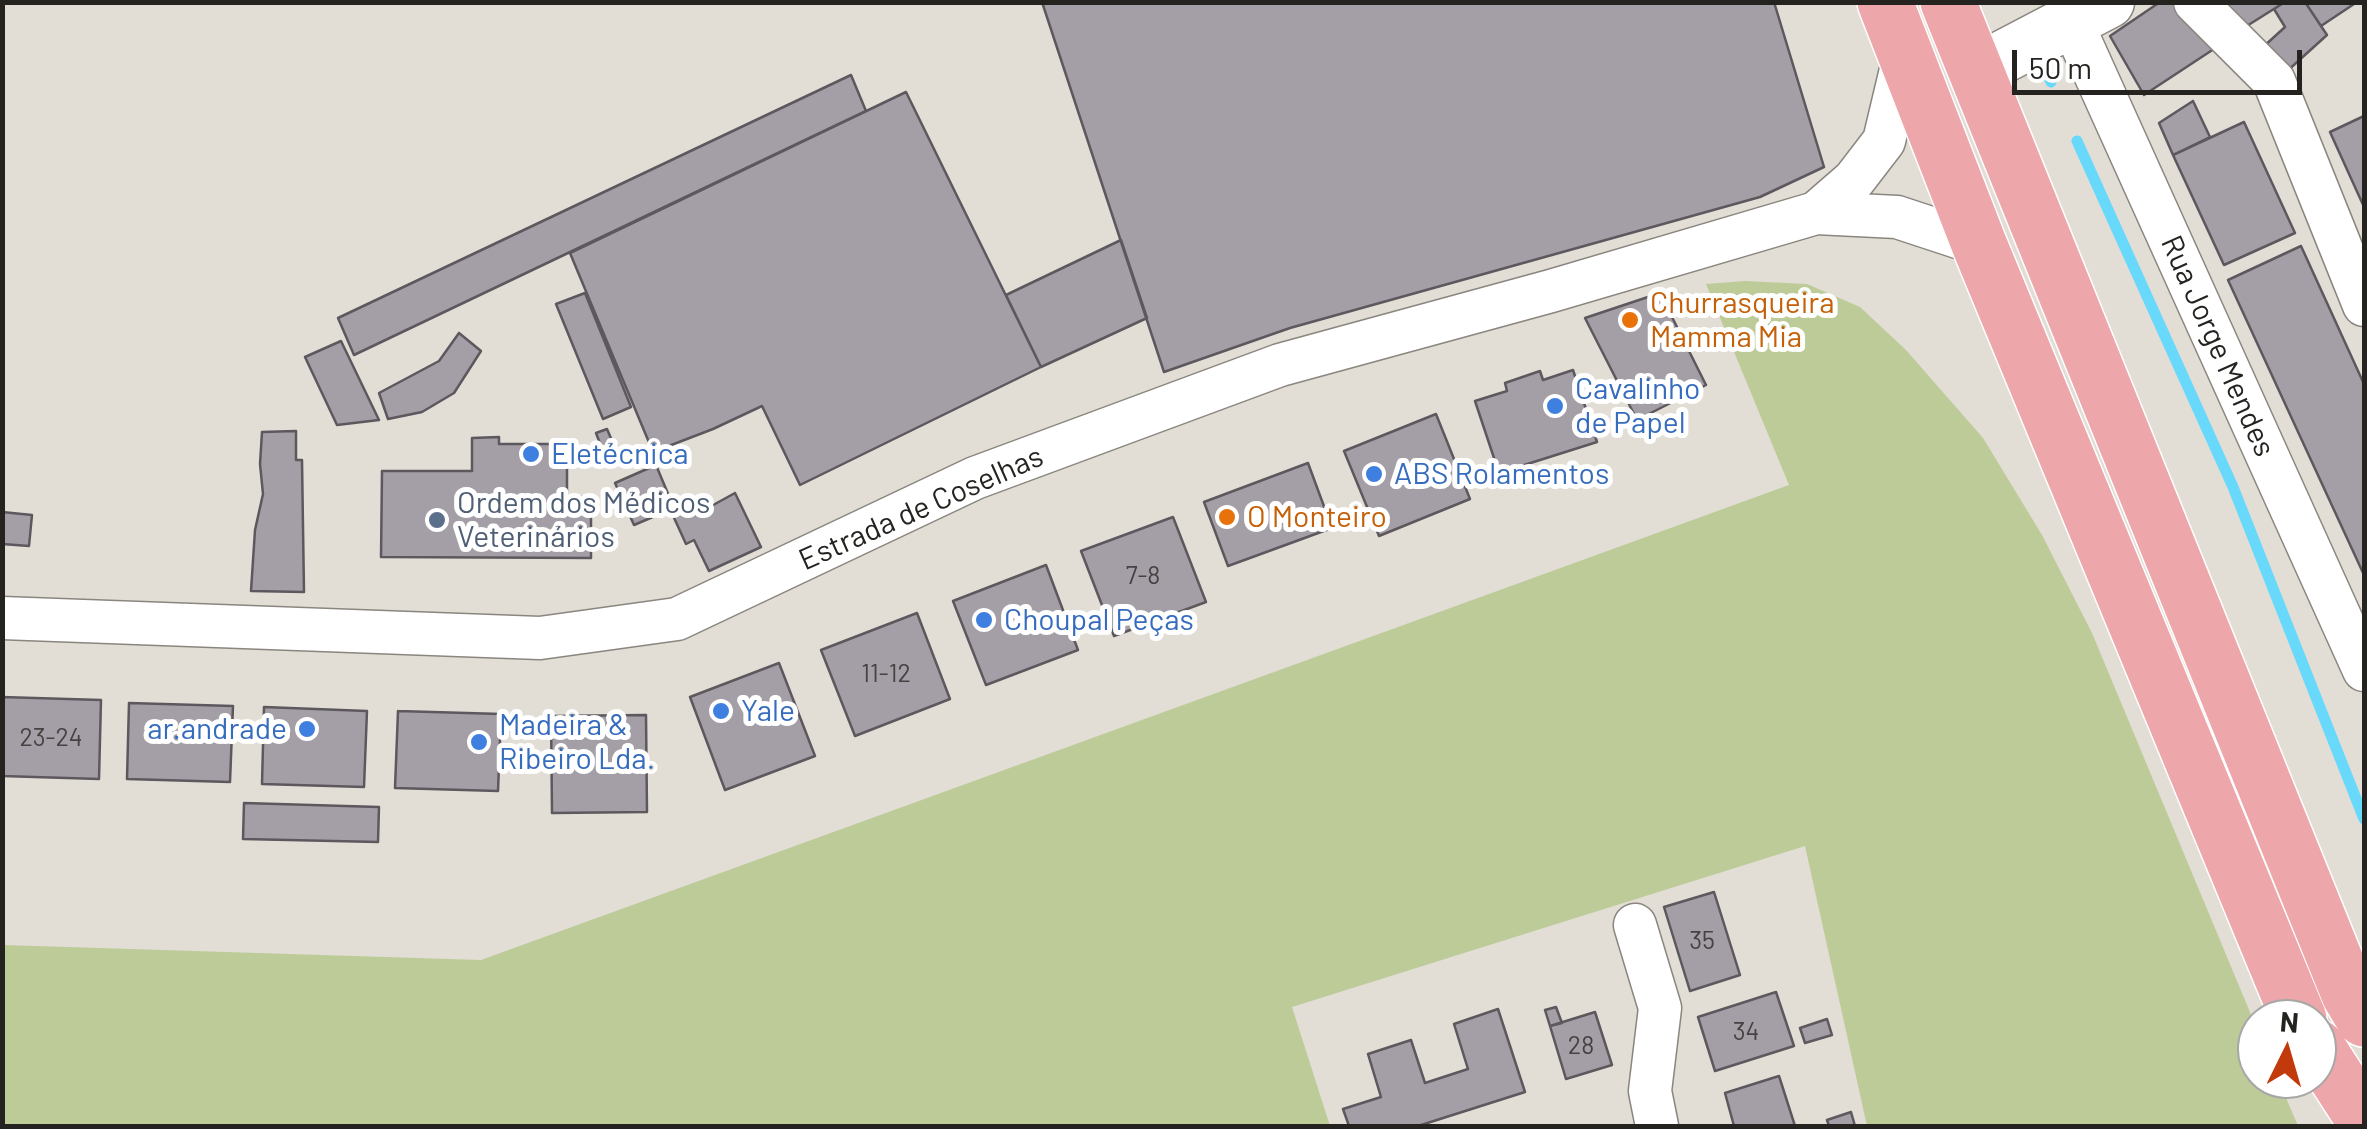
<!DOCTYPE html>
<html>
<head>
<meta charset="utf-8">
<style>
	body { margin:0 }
	#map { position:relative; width:2367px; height:1129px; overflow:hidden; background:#e2ded6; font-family:Barlow,sans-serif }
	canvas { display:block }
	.frame { position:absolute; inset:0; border:5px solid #242320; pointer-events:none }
	.north { position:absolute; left:2237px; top:999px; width:100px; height:100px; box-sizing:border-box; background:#fff; border:2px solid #a7a7a6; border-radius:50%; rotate:5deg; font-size:28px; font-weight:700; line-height:40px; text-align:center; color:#242320 }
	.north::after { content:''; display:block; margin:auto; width:35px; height:45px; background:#c2390b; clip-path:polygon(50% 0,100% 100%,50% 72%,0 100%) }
	.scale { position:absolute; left:2012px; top:50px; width:290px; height:45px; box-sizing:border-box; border:5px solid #242320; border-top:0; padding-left:12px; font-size:30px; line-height:35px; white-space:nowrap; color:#242320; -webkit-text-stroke:8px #fff; paint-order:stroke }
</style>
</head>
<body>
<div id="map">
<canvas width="2367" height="1129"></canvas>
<div class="frame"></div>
<div class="north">N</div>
<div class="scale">50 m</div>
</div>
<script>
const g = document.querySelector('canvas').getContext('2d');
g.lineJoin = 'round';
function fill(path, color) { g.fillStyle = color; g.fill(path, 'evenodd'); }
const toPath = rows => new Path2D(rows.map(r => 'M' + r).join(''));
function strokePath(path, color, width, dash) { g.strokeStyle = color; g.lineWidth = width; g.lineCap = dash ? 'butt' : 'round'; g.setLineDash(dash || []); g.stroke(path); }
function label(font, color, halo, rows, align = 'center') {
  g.font = font + ' Barlow,sans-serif'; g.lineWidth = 10; g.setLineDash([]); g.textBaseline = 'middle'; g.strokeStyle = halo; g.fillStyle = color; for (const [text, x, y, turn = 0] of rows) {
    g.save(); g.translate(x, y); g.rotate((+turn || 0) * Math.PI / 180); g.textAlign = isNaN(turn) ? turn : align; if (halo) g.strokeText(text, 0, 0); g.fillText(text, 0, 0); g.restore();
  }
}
fill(toPath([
	[1745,281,1807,284,1860,307,1906,350,1983,438,2042,535,2092,633,2257,1029,2257,1079,2278,1079,2298,1126,1867,1126,1805,846,1292,1007,1330,1126,3,1126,3,945,481,960,1789,485,1706,284]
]), '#bccb98');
strokePath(toPath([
	[2048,74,2051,82],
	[2077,141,2233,487,2364,819]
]), '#68d8fb', 11);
const building = toPath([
	[1042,2,1774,2,1824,167,1760,197,1290,328,1164,372,1042,2],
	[2160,2,2180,2,2223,43,2144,95,2110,36,2160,2],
	[2225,2,2285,2,2242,29,2225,2],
	[2285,2,2305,2,2327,35,2285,73,2262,48,2285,27,2274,9,2285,2],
	[2305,2,2357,2,2321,26,2305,2],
	[851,75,866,111,354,355,338,318,851,75],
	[906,92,1041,367,800,485,762,406,713,429,653,452,570,253,906,92],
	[2193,101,2210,137,2173,155,2159,123,2193,101],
	[2364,116,2364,207,2330,132,2364,116],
	[2244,122,2295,233,2224,265,2173,155,2244,122],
	[1121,240,1147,318,1041,367,1006,295,1121,240],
	[2301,246,2364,384,2364,575,2228,280,2301,246],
	[585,293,631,407,603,419,556,304,585,293],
	[1660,293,1706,385,1637,420,1585,318,1660,293],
	[459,333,481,351,454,393,422,412,388,419,379,393,439,361,459,333],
	[341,341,379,420,337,425,305,357,341,341],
	[1573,370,1597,442,1499,473,1475,401,1507,391,1505,383,1540,371,1543,380,1573,370],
	[1436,414,1470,499,1379,536,1344,451,1436,414],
	[607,429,616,450,604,454,596,433,607,429],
	[296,431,296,460,302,460,304,592,251,591,255,530,263,494,260,464,262,432,296,431],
	[499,437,499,444,567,444,567,496,591,497,591,558,381,557,382,471,472,471,472,438,499,437],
	[1308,463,1332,528,1228,566,1204,502,1308,463],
	[656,465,674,508,634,525,615,483,656,465],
	[735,493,761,547,709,571,694,540,686,544,670,509,687,498,695,515,735,493],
	[2,512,32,515,29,546,2,544,2,512],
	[1173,517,1206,602,1114,636,1081,551,1173,517],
	[1046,565,1078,650,986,685,953,601,1046,565],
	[917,613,950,699,855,736,821,650,917,613],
	[779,663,815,756,725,790,690,697,779,663],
	[2,697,101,700,99,779,2,776,2,697],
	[129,703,233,706,230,782,127,779,129,703],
	[264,707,367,711,364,787,262,784,264,707],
	[398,711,501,714,498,791,395,788,398,711],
	[646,715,647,812,552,813,551,716,646,715],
	[244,803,379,807,378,842,243,839,244,803],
	[1714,892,1740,975,1690,991,1664,907,1714,892],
	[1776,992,1794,1046,1715,1071,1698,1017,1776,992],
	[1556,1007,1562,1023,1550,1026,1545,1010,1556,1007],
	[1498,1009,1525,1092,1418,1126,1349,1126,1343,1109,1381,1097,1368,1054,1411,1040,1425,1083,1468,1069,1454,1024,1498,1009],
	[1595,1012,1612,1065,1566,1079,1550,1026,1595,1012],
	[1827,1019,1832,1035,1805,1043,1800,1028,1827,1019],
	[1779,1076,1795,1126,1734,1126,1725,1093,1779,1076],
	[1851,1112,1855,1126,1829,1126,1827,1120,1851,1112]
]);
fill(building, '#a49fa6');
strokePath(building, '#5c585e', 2.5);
const minor = toPath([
	[2195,2,2274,81,2364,305],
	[2072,23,2364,670],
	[1816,213,1854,180,1884,141,1905,53],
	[2,618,540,638,677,619,975,478,1280,365,1551,291,1816,213,1897,217,1979,244],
	[1635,925,1660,1008,1650,1091,1657,1126]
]);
const tertiary = toPath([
	[1976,71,2108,2]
]);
const primary = toPath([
	[1885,2,1979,244,2299,1019],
	[1948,2,2349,994,2364,1019],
	[2317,1047,2364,1120]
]);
strokePath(minor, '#8a867f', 45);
strokePath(tertiary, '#8a867f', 55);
strokePath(primary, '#fff', 58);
strokePath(minor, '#fff', 42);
strokePath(tertiary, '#fff', 52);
strokePath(primary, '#eda6aa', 55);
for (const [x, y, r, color] of [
	[1630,320,10,"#e8710a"],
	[1555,406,10,"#3f7fe0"],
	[531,454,10,"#3f7fe0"],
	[1374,474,10,"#3f7fe0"],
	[1227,517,10,"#e8710a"],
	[437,520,10,"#5c6f8a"],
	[984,620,10,"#3f7fe0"],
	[721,711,10,"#3f7fe0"],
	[307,729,10,"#3f7fe0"],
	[479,742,10,"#3f7fe0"]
]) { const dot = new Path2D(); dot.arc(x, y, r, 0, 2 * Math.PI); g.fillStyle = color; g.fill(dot); strokePath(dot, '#fff', 4); }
label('25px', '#444242', null, [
	["7-8",1143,576],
	["11-12",886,674],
	["23-24",51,738],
	["35",1702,941],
	["34",1746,1032],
	["28",1581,1046]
]);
label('30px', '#c56008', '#fff', [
	["Churrasqueira",1650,303],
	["Mamma Mia",1650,337],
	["O Monteiro",1247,517]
], 'left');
label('30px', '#242320', '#fff', [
	["Rua Jorge Mendes",2218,346,66],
	["Estrada de Coselhas",921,508,-24]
]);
label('30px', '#366cbe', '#fff', [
	["Cavalinho",1575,389],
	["de Papel",1575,423],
	["Eletécnica",551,454],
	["ABS Rolamentos",1394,474],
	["Choupal Peças",1004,620],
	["Yale",741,711],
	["Madeira &",499,725],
	["Ribeiro Lda.",499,759],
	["ar.andrade",287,729,"right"]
], 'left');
label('30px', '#4e5e75', '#fff', [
	["Ordem dos Médicos",457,503],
	["Veterinários",457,537]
], 'left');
</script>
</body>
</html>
